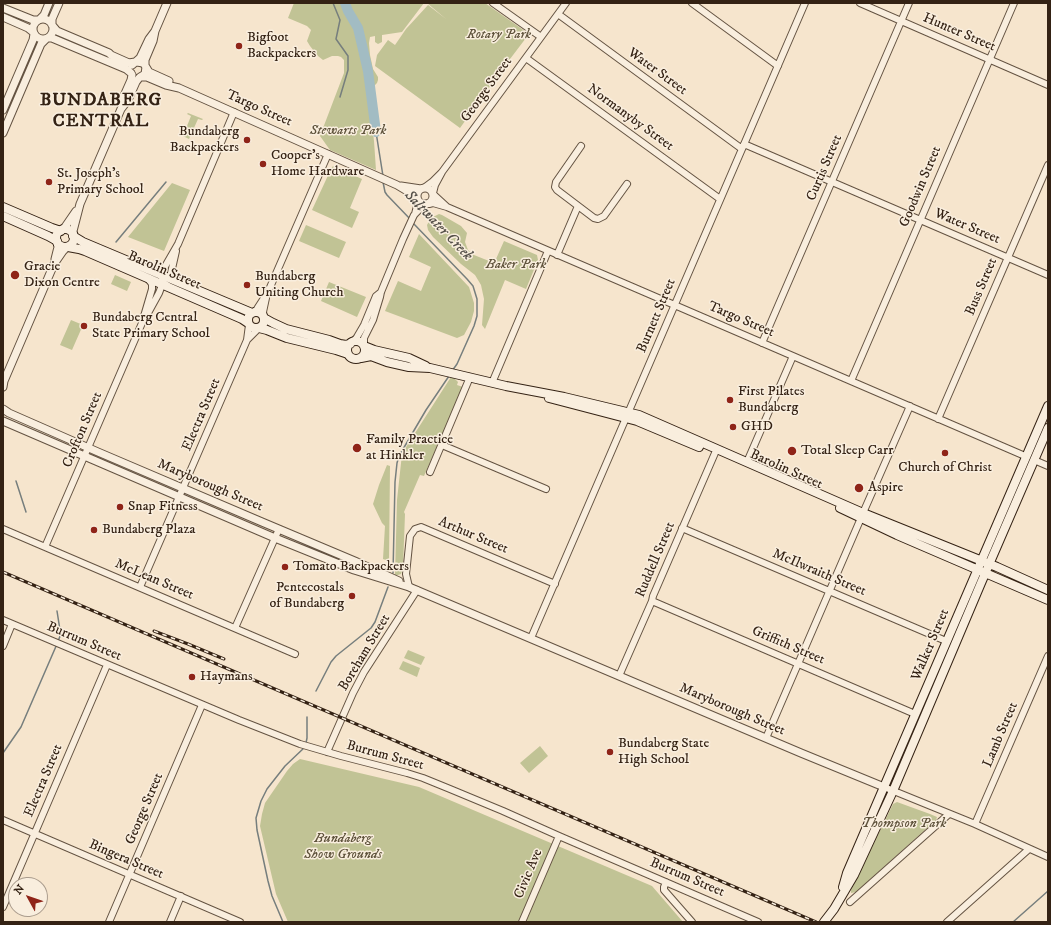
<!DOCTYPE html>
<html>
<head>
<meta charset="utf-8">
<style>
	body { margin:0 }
	#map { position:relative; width:1051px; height:925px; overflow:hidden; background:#f6e5cd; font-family:"IM FELL DW Pica",serif }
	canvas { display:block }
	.frame { position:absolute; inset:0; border:4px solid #342214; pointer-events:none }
	.north { position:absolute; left:8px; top:877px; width:40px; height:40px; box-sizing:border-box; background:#f9eede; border:1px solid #aa9c8d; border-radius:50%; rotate:310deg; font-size:11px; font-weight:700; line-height:16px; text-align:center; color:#342214 }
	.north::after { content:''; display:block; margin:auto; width:14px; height:18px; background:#8f2418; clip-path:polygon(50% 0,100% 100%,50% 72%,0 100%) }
</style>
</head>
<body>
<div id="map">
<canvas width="1051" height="925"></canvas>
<div class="frame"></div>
<div class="north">N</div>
</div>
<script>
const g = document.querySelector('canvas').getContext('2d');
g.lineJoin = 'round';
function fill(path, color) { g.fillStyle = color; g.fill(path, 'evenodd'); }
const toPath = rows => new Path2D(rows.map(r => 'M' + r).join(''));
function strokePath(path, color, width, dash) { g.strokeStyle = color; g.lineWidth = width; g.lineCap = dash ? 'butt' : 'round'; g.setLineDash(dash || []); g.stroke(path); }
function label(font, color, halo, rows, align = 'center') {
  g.font = font + ' "IM FELL DW Pica",serif'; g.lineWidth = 3; g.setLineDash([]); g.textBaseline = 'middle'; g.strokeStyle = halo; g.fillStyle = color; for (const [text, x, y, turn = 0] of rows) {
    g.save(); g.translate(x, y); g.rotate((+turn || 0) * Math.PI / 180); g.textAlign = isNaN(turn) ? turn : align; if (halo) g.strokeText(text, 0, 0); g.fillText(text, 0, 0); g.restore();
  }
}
fill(toPath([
	[294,3,424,3,402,32,382,35,382,42,378,44,375,42,375,36,370,37,369,43,370,55,373,69,378,77,378,80,377,83,374,86,371,81,367,52,364,45,360,46,367,83,374,141,376,170,330,150,320,136,344,73,344,60,341,57,338,56,332,56,323,60,318,56,310,46,307,41,311,30,307,26,288,18],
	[427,3,485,3,529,34,507,63,460,128,375,66,377,55,388,40,395,45,406,29,428,5,446,19],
	[188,113,203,119,202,120,198,119,189,139,183,136,191,116,187,114],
	[333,166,362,179,350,208,359,212,352,228,312,210,331,169],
	[172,183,190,190,164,251,128,237],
	[439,214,442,215,461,226,467,233,465,242,468,250,474,255,489,261,496,259,504,241,537,255,538,260,526,289,505,280,485,329,482,325,484,299,481,285,475,275,461,264,433,237,428,230,427,225,431,218],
	[306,225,346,242,339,258,299,241],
	[419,234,469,287,474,303,474,311,471,322,464,335,457,338,385,311,398,281,421,291,431,267,409,257],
	[115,275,131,282,127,291,111,284],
	[329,282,366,297,357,317,321,301],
	[71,320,83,325,72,350,60,345],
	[451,377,454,378,458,382,457,385,463,387,424,476,420,475,404,512,405,514,403,568,401,574,398,575,395,575,397,500,402,454,408,444],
	[387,465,390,466,389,561,383,559,385,526,382,523,373,504,379,485],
	[408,650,425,657,421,665,404,658],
	[403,661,420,668,417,677,399,669],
	[540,746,548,756,529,773,520,763],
	[300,759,419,787,652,886,683,922,288,922,276,894,260,826,262,814,265,803,287,771,293,764],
	[897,802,930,814,937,817,936,820,856,892,851,893,851,890,893,804]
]), '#c1c395');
strokePath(toPath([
	[333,3,340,20,336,39,348,56,348,70,340,97],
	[376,132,383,176],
	[383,182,385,192,387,195,411,220],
	[413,223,467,279,473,286,477,299,477,316,474,326,457,364,452,371],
	[116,242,166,182],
	[16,481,26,512],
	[393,573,395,482,397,463,399,456,426,410,449,376],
	[57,611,60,630,61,634,58,641],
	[316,691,331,662,336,656,371,628,375,622,388,587],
	[306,743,307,738,307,717],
	[3,753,21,727,57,644],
	[283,922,272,896,268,881,257,830,256,818,261,801,267,789,285,766,305,747],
	[1013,922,1048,891]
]), '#767e7d', 1.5);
strokePath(toPath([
	[345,3,348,11,358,28,368,71,376,132]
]), '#a2bcc3', 10);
const minor = toPath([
	[493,3,541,37],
	[692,3,778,66],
	[860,3,1048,85],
	[558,14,742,149],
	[526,58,720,199],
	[744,144,1048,275],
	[581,146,556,182,555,187,557,190,594,218,598,219,604,216,627,184],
	[442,172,566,3],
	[424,188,432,182,442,172,435,185,433,193],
	[429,204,433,203,447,207,434,195],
	[447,207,1025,456],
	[415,214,417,206,417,199],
	[557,255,578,206],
	[173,280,171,277,171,273,176,251],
	[168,286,164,283,161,275,163,270,178,244,234,112],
	[254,312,257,309,268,292,328,154],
	[148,313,159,293,162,285,162,282],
	[264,317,263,312,266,298],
	[247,340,258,329],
	[353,342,357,337,364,325,376,296,381,292],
	[762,343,909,3],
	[364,345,364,338,373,320,380,297,381,292,403,239,414,215,421,208,427,204],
	[851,381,1014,3],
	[492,383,548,251],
	[938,419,1048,165],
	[442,445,546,489],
	[1034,460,1048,466],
	[747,462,793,356],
	[430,472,470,377],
	[863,513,910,406],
	[682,528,946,641],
	[3,529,295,654],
	[45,547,142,323,152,289,152,284,148,279],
	[140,587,247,340,249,325],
	[409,587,406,574,410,536,415,529,421,527,555,584],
	[652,601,915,714],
	[3,620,239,720,300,744,341,756,407,773,423,778,450,789,503,811,559,836,758,922],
	[235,628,279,529],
	[531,638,805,3],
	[3,646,12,624],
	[619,676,652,601,653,596,715,453],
	[766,738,861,518],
	[327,752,353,693,364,672,417,590],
	[884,787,975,824,1048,857],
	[3,820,240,922],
	[975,824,1048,656],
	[666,882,664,887,664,890,692,922],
	[850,902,949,814],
	[3,907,107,665],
	[109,922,202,705],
	[170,922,181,896],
	[522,922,559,836],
	[947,922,1029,849]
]);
const tertiary = toPath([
	[3,8,33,20,38,20],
	[3,17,28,28,33,32],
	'33 29a10 10 0 1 1 20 0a10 10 0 1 1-20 0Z',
	[40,19,44,15,49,3],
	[52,24,52,19,59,3],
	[52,25,57,31,109,53,111,55,129,63,135,62],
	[48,38,52,38,83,51,126,69,131,73],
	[137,62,143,63,146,67,145,74,140,77],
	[132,65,140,58,149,39,155,31],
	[145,65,145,60,153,41,155,31,167,3],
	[146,67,149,72,169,81],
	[141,77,147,77,166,85,179,88,397,185,417,197],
	[122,105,123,98,131,80,132,75],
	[3,110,33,40,34,34],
	[3,133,41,44,46,39],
	[401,186,421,189],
	'417 196a8 8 0 1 1 16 0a8 8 0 1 1-16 0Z',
	[62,230,65,227,76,211],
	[73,234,73,231,80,204,121,109,128,100,136,82,139,78],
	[55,259,58,247,57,243],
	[3,387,4,381,54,264,63,251,67,247],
	[3,409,9,413,98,452,262,522,357,562,399,581],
	[3,421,275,538,354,570,409,587,801,753,884,787]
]);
const secondary = toPath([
	[3,207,52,228,61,231],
	[3,216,48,236,57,241],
	'56 238a9 9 0 1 1 18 0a9 9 0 1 1-18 0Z',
	[73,236,83,242,252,313],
	[68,247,79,249,85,251,242,319,248,323],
	'248 320a8 8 0 1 1 16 0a8 8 0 1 1-16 0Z',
	[264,318,273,323,286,329,329,340,340,344,346,345,350,344],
	[259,328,267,330,287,338,336,350,348,354],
	'347 350a9 9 0 1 1 18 0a9 9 0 1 1-18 0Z',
	[364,346,374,350,409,358,426,366],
	[361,358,371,356,387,362,409,367,430,368,506,386,564,397,639,415,863,513,997,567,1048,590],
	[549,398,637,421,699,447],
	[840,508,897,535,1048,600],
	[843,887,847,873,884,787,1048,406],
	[824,922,834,909,854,875,893,791,981,583,1048,428]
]);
strokePath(minor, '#645342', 8);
strokePath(tertiary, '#645342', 9);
strokePath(secondary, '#342214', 10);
strokePath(minor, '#f9eede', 6);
strokePath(tertiary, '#f9eede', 7);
strokePath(secondary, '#f9eede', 8);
const rail = toPath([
	[3,572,816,922],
	[154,631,188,644,224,659]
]);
strokePath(rail, '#342214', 3);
strokePath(rail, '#f9eede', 1.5, [4.5]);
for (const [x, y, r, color] of [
	[239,46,4,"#8f2418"],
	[247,140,4,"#8f2418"],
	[263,164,4,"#8f2418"],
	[49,182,4,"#8f2418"],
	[15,275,5,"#8f2418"],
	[247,285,4,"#8f2418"],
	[84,326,4,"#8f2418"],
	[730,400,4,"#8f2418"],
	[733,427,4,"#8f2418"],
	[357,448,5,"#8f2418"],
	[792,451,5,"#8f2418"],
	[945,453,4,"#8f2418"],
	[859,488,5,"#8f2418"],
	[120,507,4,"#8f2418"],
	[94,530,4,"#8f2418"],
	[285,567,4,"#8f2418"],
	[352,596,4,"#8f2418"],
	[192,677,4,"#8f2418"],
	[610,752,4,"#8f2418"]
]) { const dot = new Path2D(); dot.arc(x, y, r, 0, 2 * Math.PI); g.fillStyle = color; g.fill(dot); strokePath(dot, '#f9eede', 1.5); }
label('14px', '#342214', '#f9eede', [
	["Hunter Street",959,33,23],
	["Water Street",657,72,36],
	["George Street",487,90,-54],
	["Targo Street",259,109,24],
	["Normanyby Street",630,118,36],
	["Curtis Street",825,168,-67],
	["Goodwin Street",921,187,-67],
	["Water Street",967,227,23],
	["Barolin Street",164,271,23],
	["Buss Street",982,287,-67],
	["Burnett Street",657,316,-67],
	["Targo Street",741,320,23],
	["Electra Street",202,415,-67],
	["Crofton Street",83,430,-67],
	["Barolin Street",786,470,24],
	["Maryborough Street",210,486,23],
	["Arthur Street",473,536,23],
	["Ruddell Street",656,560,-67],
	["McIlwraith Street",819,573,23],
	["McLean Street",154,580,23],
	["Burrum Street",84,642,23],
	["Walker Street",931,645,-67],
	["Griffith Street",788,646,23],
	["Boreham Street",365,653,-59],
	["Maryborough Street",732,710,23],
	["Lamb Street",1001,735,-67],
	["Burrum Street",385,756,15],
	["Electra Street",44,781,-67],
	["George Street",145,809,-67],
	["Bingera Street",126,860,23],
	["Civic Ave",529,874,-67],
	["Burrum Street",687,878,23]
]);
label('italic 14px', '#5e523b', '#f9eede', [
	["Rotary Park",499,35],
	["Stewarts Park",348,131],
	["Baker Park",516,265],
	["Thompson Park",904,824],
	["Bundaberg",343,839],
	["Show Grounds",343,855]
]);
label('14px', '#342214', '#f9eede', [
	["Bigfoot",247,38],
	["Backpackers",247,54],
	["Bundaberg",239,132,"right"],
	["Backpackers",239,148,"right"],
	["Cooper's",271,156],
	["Home Hardware",271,172],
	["St. Joseph's",57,174],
	["Primary School",57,190],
	["Gracie",24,267],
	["Dixon Centre",24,283],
	["Bundaberg",255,277],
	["Uniting Church",255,293],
	["Bundaberg Central",92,318],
	["State Primary School",92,334],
	["First Pilates",738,392],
	["Bundaberg",738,408],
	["GHD",741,427],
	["Family Practice",366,440],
	["at Hinkler",366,456],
	["Total Sleep Carr",801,451],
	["Church of Christ",945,468,"center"],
	["Aspire",868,488],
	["Snap Fitness",128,507],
	["Bundaberg Plaza",102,530],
	["Tomato Backpackers",293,567],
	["Pentecostals",344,588,"right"],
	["of Bundaberg",344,604,"right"],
	["Haymans",200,677],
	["Bundaberg State",618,744],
	["High School",618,760]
], 'left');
label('italic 15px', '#555049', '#f9eede', [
	["Saltwater Creek",438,226,46]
]);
g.letterSpacing = '1px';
label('bold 18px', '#342214', '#f9eede', [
	["BUNDABERG",101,101],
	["CENTRAL",101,122]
]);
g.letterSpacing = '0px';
</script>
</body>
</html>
